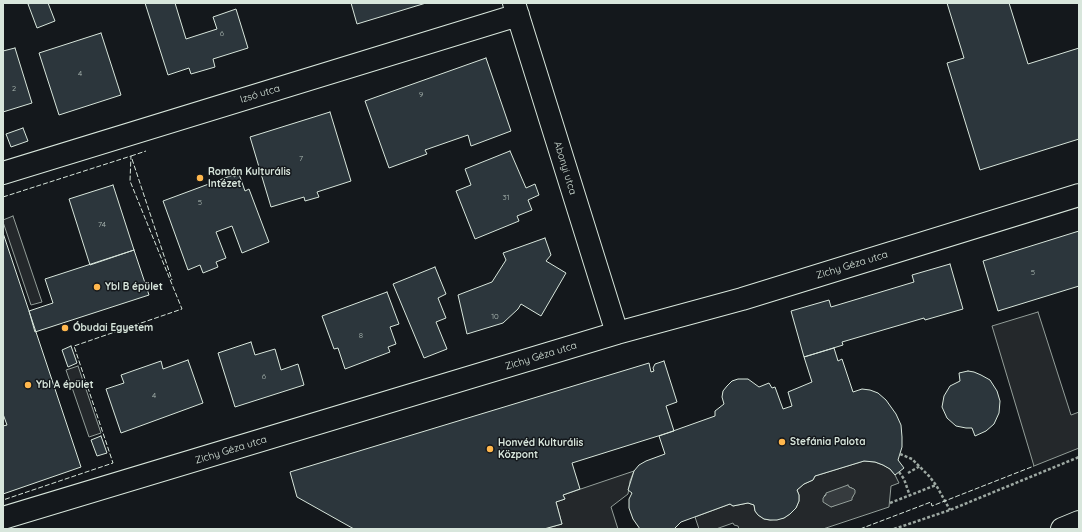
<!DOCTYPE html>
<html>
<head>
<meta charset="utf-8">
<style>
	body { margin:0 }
	#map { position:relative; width:1082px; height:532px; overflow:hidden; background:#14181c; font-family:Quicksand,sans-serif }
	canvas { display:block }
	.frame { position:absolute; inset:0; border:4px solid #d8e6dc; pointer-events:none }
</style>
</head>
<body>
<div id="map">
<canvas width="1082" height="532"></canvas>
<div class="frame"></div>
</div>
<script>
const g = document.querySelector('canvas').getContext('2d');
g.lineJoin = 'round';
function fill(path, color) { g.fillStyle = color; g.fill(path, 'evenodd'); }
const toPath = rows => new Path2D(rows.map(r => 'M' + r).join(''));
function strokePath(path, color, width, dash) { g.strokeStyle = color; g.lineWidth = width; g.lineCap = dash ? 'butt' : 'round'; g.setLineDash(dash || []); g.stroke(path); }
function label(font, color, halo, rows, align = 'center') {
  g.font = font + ' Quicksand,sans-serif'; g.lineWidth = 3; g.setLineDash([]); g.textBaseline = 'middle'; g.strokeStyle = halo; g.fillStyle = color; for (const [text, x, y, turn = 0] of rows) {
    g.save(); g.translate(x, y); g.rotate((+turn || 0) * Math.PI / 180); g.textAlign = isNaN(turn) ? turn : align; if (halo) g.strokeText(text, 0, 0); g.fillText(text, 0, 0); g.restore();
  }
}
const parking = toPath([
	[13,216,42,302,31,305,3,222,3,220,13,216],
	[1038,312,1071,415,1079,412,1079,448,1034,466,992,326,1038,312],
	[78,366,101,433,89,437,66,370,78,366],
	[864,461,875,462,883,465,890,469,895,475,899,483,891,486,889,507,823,529,739,529,738,526,734,525,733,523,716,529,699,529,695,517,730,504,733,506,748,503,754,505,755,511,758,515,764,519,770,520,784,518,790,514,796,508,799,501,799,495,797,490,804,484,813,480,815,476,864,461],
	[849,487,852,488,853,496,852,498,831,507,829,505,826,504,824,496,826,494,849,487],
	[634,471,630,481,628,494,611,507,618,529,544,529,562,524,556,502,565,499,563,495,634,471]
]);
fill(parking, '#24282b');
strokePath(parking, '#939e99', 1);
const water = toPath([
	[848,485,849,487,854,489,855,490,855,493,852,498,852,500,831,507,823,502,823,498,826,495,826,493,848,485]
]);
fill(water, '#363b3e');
strokePath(water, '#939e99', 1);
const building = toPath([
	[32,3,48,3,55,21,37,28,28,4,32,3],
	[145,3,175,3,186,39,217,29,213,17,236,9,248,48,213,59,215,67,191,74,189,68,168,75,145,3],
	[351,3,426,3,357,24,351,3],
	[947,3,1009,3,1028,64,1079,48,1079,139,980,170,947,63,964,58,947,3],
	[101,33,121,95,59,115,39,53,101,33],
	[15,48,32,103,3,112,3,51,15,48],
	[486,58,511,131,471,146,468,135,425,150,427,154,389,168,365,101,486,58],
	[330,112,351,181,317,192,319,197,305,201,304,197,271,207,250,137,330,112],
	[23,128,28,141,11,147,6,134,23,128],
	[510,151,526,188,535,184,539,195,528,200,532,210,517,216,519,221,475,239,456,191,471,185,465,169,510,151],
	[239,174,245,191,249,189,269,242,242,253,232,226,216,232,226,258,216,262,218,267,203,273,200,265,188,270,163,201,233,175,234,177,239,174],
	[113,185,134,250,90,265,69,199,113,185],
	[1079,231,1079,286,998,311,983,261,1079,231],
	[3,233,81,467,3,494,3,426,7,425,3,414,3,233],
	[545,238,551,255,546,261,566,273,541,316,521,304,518,309,503,323,467,334,458,295,492,282,506,260,503,253,545,238],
	[134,250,149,295,35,332,29,311,53,303,45,279,134,250],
	[950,264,963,309,925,320,924,318,842,342,843,345,804,357,791,311,829,300,831,307,914,282,912,275,950,264],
	[435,267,446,294,438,298,446,318,436,322,447,349,424,358,393,284,435,267],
	[387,292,399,324,390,327,396,344,388,347,390,352,345,369,338,348,334,349,322,316,387,292],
	[251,342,255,355,275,349,281,370,298,364,304,385,235,407,218,353,251,342],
	[71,346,77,363,68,367,62,350,71,346],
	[834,348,838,361,842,359,853,392,862,389,870,390,878,393,886,400,896,414,901,425,902,437,902,447,898,460,904,468,895,475,890,469,883,465,875,462,864,461,815,476,813,480,804,484,797,490,799,495,799,501,796,508,790,514,784,518,777,520,770,520,764,519,758,515,755,511,754,505,748,503,733,506,730,504,681,522,674,529,640,529,633,519,629,508,629,499,632,493,628,490,634,471,639,465,646,461,665,454,659,436,715,416,715,411,724,404,722,397,723,391,727,386,732,381,738,379,748,379,759,387,769,383,772,388,775,387,783,409,792,406,788,392,812,382,804,357,834,348],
	[188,360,203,403,121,433,106,389,124,383,121,375,161,361,163,369,188,360],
	[664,361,677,402,666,406,674,431,572,463,580,489,563,495,565,499,556,502,562,524,544,529,354,529,297,497,290,472,649,363,651,372,654,371,653,368,655,364,664,361],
	[968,371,974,372,981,375,990,380,997,391,1000,401,999,413,994,424,986,431,975,436,972,428,966,428,956,426,947,418,942,407,944,396,950,386,960,381,959,373,968,371],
	[101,436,107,453,97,456,91,440,101,436]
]);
fill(building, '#2c363c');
strokePath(building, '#d8e6dc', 1);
const street = toPath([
	[514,3,617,333],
	[3,173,518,15],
	[3,518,617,333,742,299,1079,195]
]);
const secondary = toPath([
	[1062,529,1079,522]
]);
strokePath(street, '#d8e6dc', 24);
strokePath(secondary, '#d8e6dc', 24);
strokePath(toPath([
	[900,454,912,459,929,476,936,485,950,510],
	[899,472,904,479,910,496],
	[908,473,920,466],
	[890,503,936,485],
	[894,529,950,510,1079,457]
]), '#9da8a2', 2.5, [3, 2]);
strokePath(street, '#14181c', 22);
strokePath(secondary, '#14181c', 22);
strokePath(toPath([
	[131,156,146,151],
	[132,159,172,280],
	[3,197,131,156,130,181,182,309,74,346,113,463,3,500],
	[860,529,931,502,932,506,1034,466]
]), '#d8e6dc', 1, [5, 2]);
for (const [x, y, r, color] of [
	[200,178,4,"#ffb74d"],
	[97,287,4,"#ffb74d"],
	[65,328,4,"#ffb74d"],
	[28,385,4,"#ffb74d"],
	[782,442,4,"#ffb74d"],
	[490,449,4,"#ffb74d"]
]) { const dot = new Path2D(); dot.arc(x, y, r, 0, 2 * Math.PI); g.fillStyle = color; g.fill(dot); strokePath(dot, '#14181c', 1.5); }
label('8px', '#adbab4', null, [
	["6",222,34],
	["4",80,74],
	["2",14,89],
	["9",421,95],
	["7",301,159],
	["31",506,198],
	["5",200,203],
	["74",102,225],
	["5",1033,273],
	["10",495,317],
	["8",361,336],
	["6",264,377],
	["4",154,396]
]);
label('10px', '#d8e6dc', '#14181c', [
	["Izsó utca",260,94,-17],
	["Abonyi utca",565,168,73],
	["Zichy Géza utca",852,265,-17],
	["Zichy Géza utca",541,356,-17],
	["Zichy Géza utca",231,450,-17]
]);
label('bold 10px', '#d8e6dc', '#14181c', [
	["Román Kulturális",208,172],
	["Intézet",208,184],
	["Ybl B épület",105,287],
	["Óbudai Egyetem",73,328],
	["Ybl A épület",36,385],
	["Stefánia Palota",790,442],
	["Honvéd Kulturális",498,443],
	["Központ",498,455]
], 'left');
</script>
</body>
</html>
